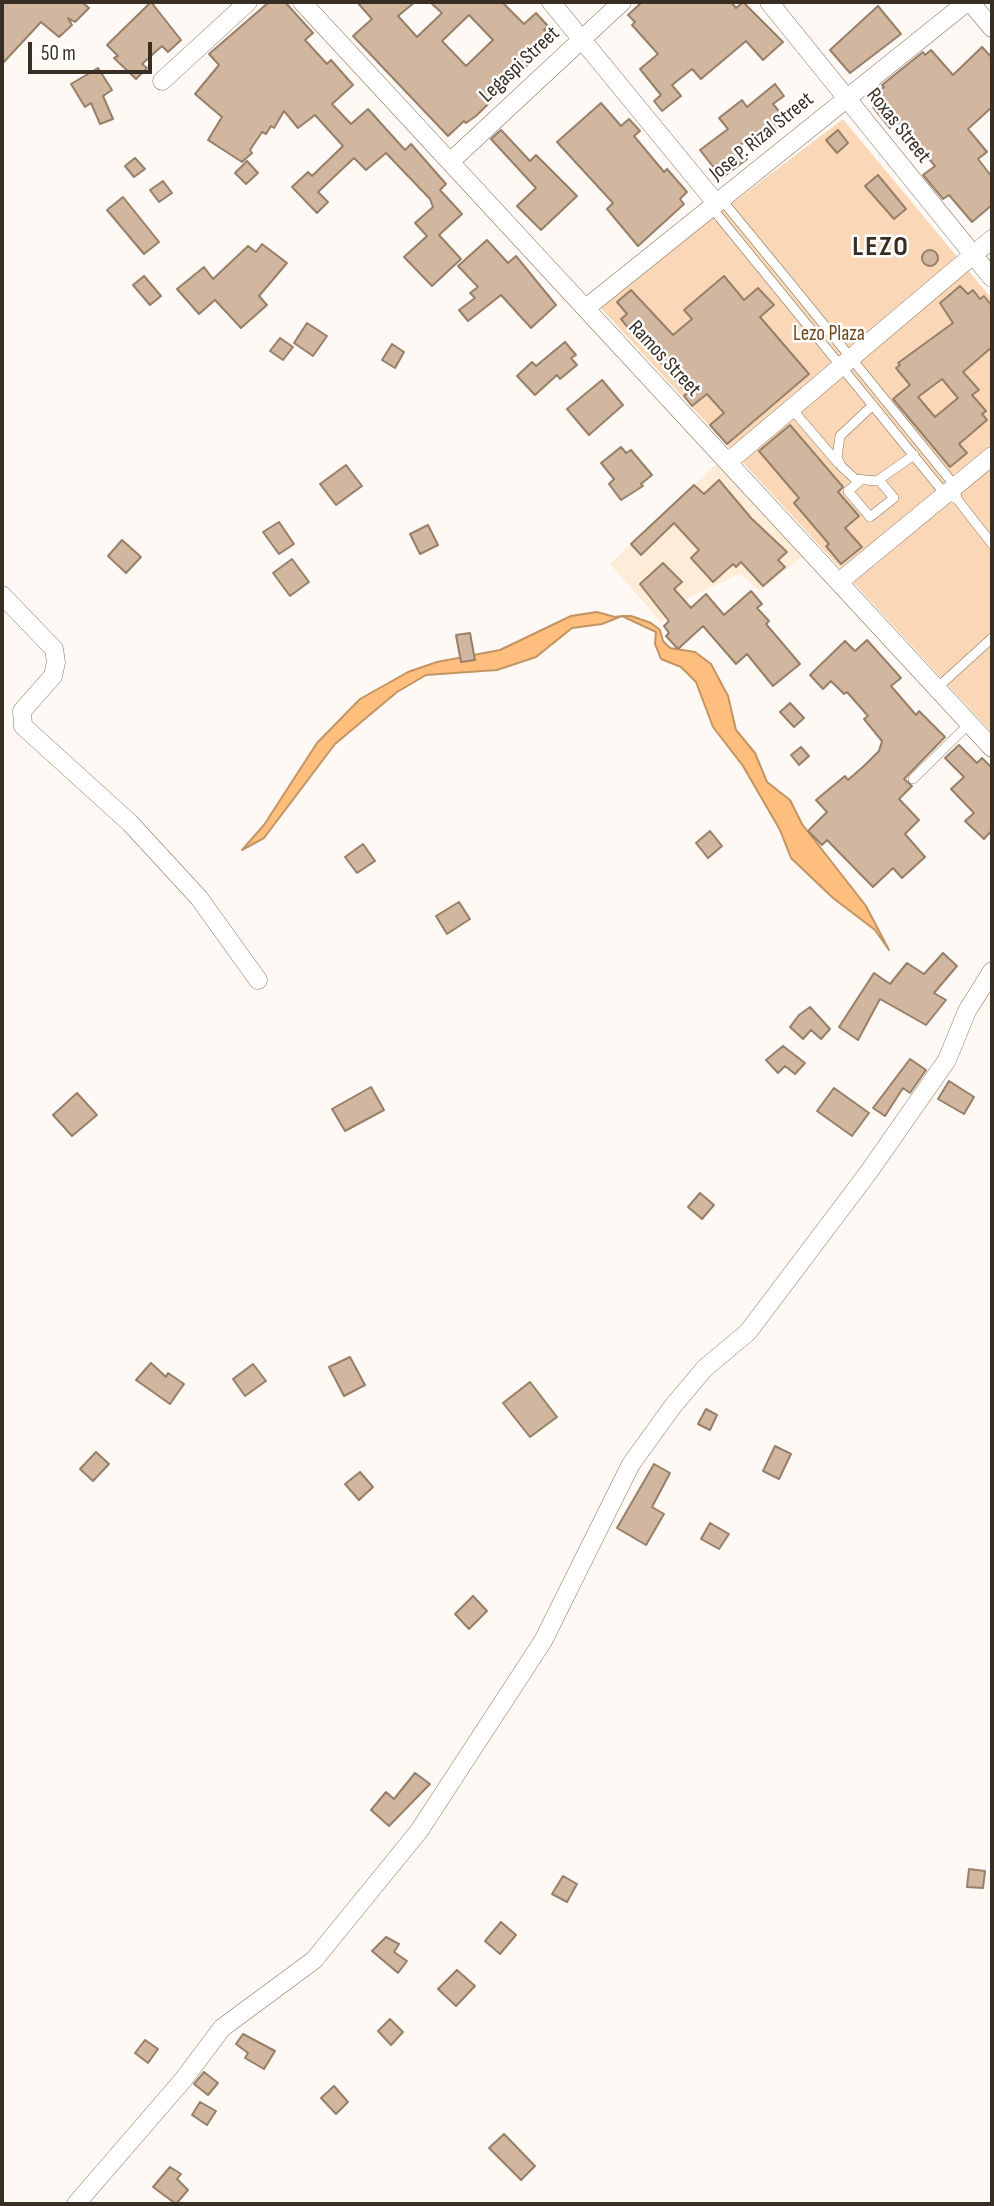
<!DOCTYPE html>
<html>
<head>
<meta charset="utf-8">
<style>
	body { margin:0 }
	#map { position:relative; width:994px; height:2206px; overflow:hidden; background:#fef9f4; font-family:"Sofia Sans Condensed",sans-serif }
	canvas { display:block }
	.frame { position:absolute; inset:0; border:4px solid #382e24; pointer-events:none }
	.scale { position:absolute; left:28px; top:42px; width:124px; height:32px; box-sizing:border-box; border:4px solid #382e24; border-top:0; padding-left:9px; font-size:21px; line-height:24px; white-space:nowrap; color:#382e24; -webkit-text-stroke:5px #fff; paint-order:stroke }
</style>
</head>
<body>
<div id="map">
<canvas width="994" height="2206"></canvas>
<div class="frame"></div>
<div class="scale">50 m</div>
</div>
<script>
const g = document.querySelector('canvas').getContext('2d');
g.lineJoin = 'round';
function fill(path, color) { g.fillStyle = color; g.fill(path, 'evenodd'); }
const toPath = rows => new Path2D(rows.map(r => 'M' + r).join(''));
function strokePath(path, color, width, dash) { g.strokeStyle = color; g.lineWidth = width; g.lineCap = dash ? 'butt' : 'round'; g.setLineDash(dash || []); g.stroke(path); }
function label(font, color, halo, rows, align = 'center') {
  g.font = font + ' "Sofia Sans Condensed",sans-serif'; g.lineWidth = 5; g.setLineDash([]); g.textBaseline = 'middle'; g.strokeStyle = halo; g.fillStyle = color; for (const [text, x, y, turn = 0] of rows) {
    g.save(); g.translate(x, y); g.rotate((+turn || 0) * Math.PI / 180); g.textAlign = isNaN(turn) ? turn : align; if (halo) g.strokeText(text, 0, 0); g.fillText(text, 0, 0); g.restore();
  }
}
fill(toPath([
	[717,464,803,556,760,591,740,574,690,597,661,622,610,564]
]), '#feebd8');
fill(toPath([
	[843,119,992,299,992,733,598,305]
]), '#fad8b7');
const water = toPath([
	[597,612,615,617,622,616,631,616,651,623,660,630,663,641,670,648,695,652,711,664,728,696,736,730,755,753,767,782,790,800,802,824,866,906,889,950,875,930,833,898,791,858,780,830,743,766,713,727,696,682,681,667,661,659,655,644,656,632,622,616,602,624,572,628,536,657,497,670,426,675,397,692,335,744,264,838,242,850,264,825,317,743,360,699,408,672,437,662,500,650,571,616,597,612]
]);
fill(water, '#febf7e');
strokePath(water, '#c39463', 2);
const building = toPath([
	[2,2,82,2,89,8,75,22,68,18,72,25,59,37,41,22,2,64,2,2],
	[151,2,181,40,168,52,162,46,142,64,147,68,136,79,114,58,118,56,107,45,151,2],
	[269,2,285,2,313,33,305,40,327,64,331,60,353,85,332,104,351,124,368,109,405,150,411,144,446,184,440,190,462,214,439,235,461,259,432,286,404,257,427,236,415,223,433,207,430,199,386,153,366,170,354,158,318,192,328,202,317,213,292,187,308,172,312,176,343,146,315,115,298,128,284,111,274,128,271,126,266,134,262,132,250,150,252,153,242,162,208,140,222,117,195,94,219,65,209,54,269,2],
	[357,2,415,2,398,16,417,37,442,13,430,2,502,2,524,24,536,13,548,26,544,30,553,40,476,116,466,123,464,121,448,136,353,36,372,19,357,2],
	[469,15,493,40,466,66,442,41,469,15],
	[642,2,731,2,736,8,743,2,783,42,763,60,746,41,701,79,692,69,672,85,681,96,662,111,654,101,661,95,640,69,658,54,632,25,635,22,628,15,642,2],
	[878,6,901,34,850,73,830,50,878,6],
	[982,47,992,58,992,107,968,129,987,152,978,159,992,177,992,205,972,222,949,195,943,199,923,175,935,166,898,122,890,128,873,107,878,103,873,96,884,87,882,85,923,52,925,55,931,50,953,75,982,47],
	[98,68,112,90,103,96,113,119,100,124,91,103,85,107,71,84,98,68],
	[775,84,784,96,773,104,787,121,774,131,768,124,738,147,747,159,722,178,700,150,728,129,719,118,742,100,747,107,775,84],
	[601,103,621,126,629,119,640,131,634,136,664,172,667,169,687,192,680,199,684,204,638,246,607,209,613,203,557,142,601,103],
	[501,130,530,161,536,155,577,196,541,230,517,206,536,188,491,139,501,130],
	[838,130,848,143,837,153,826,140,838,130],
	[135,158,145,169,134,177,125,166,135,158],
	[247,161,258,173,246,184,235,173,247,161],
	[878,175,906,209,894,219,865,186,878,175],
	[163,181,172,193,159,202,150,190,163,181],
	[123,197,159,242,144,254,107,210,123,197],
	[487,240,508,263,516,256,556,305,531,328,501,295,468,321,459,310,475,298,470,293,478,287,458,266,487,240],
	[262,244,287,263,259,296,267,305,241,328,215,300,199,314,177,289,204,267,213,279,248,246,256,252,262,244],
	'922 258a8 8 0 1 1 16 0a8 8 0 1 1-16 0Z',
	[144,276,161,296,150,305,133,285,144,276],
	[724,276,744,300,758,288,774,305,760,317,809,374,727,444,710,425,724,413,707,394,692,406,684,396,687,393,655,356,658,353,639,331,634,335,621,319,627,314,617,302,631,290,673,335,692,319,684,310,724,276],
	[960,286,968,294,973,290,980,299,984,296,992,306,992,347,963,372,979,390,972,395,986,411,982,414,987,420,959,444,967,453,950,467,893,399,910,385,896,368,900,365,898,363,953,323,940,303,960,286],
	[942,379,958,398,935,417,918,397,942,379],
	[307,323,327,336,313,356,294,343,307,323],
	[280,338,293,347,283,360,270,351,280,338],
	[565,342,576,355,571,358,577,365,560,379,557,375,535,395,517,376,532,362,536,366,565,342],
	[392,344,404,352,395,368,382,360,392,344],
	[602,380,623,405,589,435,567,409,602,380],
	[790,425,843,487,838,492,859,516,845,528,862,547,841,564,826,546,829,544,794,503,799,498,759,451,790,425],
	[621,447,626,453,631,450,652,475,641,484,643,486,621,500,609,484,614,479,601,463,621,447],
	[346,465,362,486,336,505,320,484,346,465],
	[719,480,751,518,787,552,778,560,785,567,763,586,741,562,736,567,733,564,713,582,691,558,699,550,674,523,641,555,631,544,694,485,704,494,719,480],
	[279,522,294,544,279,554,263,532,279,522],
	[428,525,438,545,420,554,410,534,428,525],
	[122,540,141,557,126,573,108,556,122,540],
	[292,559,309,582,290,596,273,573,292,559],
	[663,563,682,582,674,589,691,608,706,594,724,615,751,591,762,604,757,608,769,621,766,624,800,664,773,686,747,654,736,664,703,626,678,649,666,636,669,633,664,626,669,621,640,584,663,563],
	[470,633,475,660,461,662,456,635,470,633],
	[867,640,901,678,891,686,916,715,919,711,945,737,904,779,912,786,899,799,919,820,905,834,925,857,902,878,893,868,873,887,827,840,822,845,808,831,827,812,816,800,845,776,848,780,865,765,879,751,882,741,864,719,868,716,847,692,844,694,831,681,823,689,810,675,845,641,855,651,867,640],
	[790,703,804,718,794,727,780,712,790,703],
	[959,745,977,763,982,758,992,768,992,830,984,839,965,821,974,813,951,789,964,777,945,758,959,745],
	[801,747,809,756,799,765,791,755,801,747],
	[710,831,722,846,708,858,696,843,710,831],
	[363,844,375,861,357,873,345,857,363,844],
	[459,902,470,919,447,934,436,916,459,902],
	[943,953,957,966,934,993,946,1000,926,1025,880,999,858,1040,839,1027,874,973,890,984,907,963,924,974,943,953],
	[810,1007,830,1029,821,1039,811,1030,803,1039,790,1027,799,1015,810,1007],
	[783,1046,805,1063,795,1074,785,1066,778,1073,766,1060,783,1046],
	[910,1059,926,1070,910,1093,903,1088,885,1116,873,1108,910,1059],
	[949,1081,974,1097,964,1114,938,1099,949,1081],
	[371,1087,384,1110,345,1131,332,1109,371,1087],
	[834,1088,869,1113,852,1136,817,1111,834,1088],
	[77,1093,97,1115,72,1136,53,1115,77,1093],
	[700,1193,714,1205,702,1219,688,1207,700,1193],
	[350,1357,365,1385,344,1396,329,1367,350,1357],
	[151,1363,166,1377,168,1373,184,1384,170,1404,136,1380,151,1363],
	[253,1364,266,1381,245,1396,233,1379,253,1364],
	[530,1382,557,1417,530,1437,503,1403,530,1382],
	[706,1409,717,1415,710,1430,698,1424,706,1409],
	[775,1446,791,1454,779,1479,763,1471,775,1446],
	[96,1452,109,1464,93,1481,80,1469,96,1452],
	[654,1464,670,1473,652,1507,664,1514,646,1545,617,1528,654,1464],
	[360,1472,373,1487,359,1500,345,1484,360,1472],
	[710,1523,729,1534,719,1549,701,1539,710,1523],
	[473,1596,487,1611,469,1629,455,1614,473,1596],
	[415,1773,430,1784,389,1826,371,1810,386,1792,394,1799,415,1773],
	[969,1869,985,1871,983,1888,967,1887,969,1869],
	[563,1876,577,1884,567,1902,552,1894,563,1876],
	[501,1922,516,1935,500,1954,485,1941,501,1922],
	[386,1937,399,1944,394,1952,407,1961,398,1973,372,1951,386,1937],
	[457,1970,475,1986,456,2006,438,1989,457,1970],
	[390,2019,403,2032,391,2045,378,2031,390,2019],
	[243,2034,275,2051,264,2069,245,2058,248,2053,236,2044,243,2034],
	[145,2040,158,2049,148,2063,135,2053,145,2040],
	[204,2072,218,2083,208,2095,194,2084,204,2072],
	[334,2086,348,2102,336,2114,321,2098,334,2086],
	[200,2102,216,2111,207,2125,192,2115,200,2102],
	[504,2134,535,2166,521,2180,489,2148,504,2134],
	[170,2167,181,2174,177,2179,188,2190,176,2204,153,2187,170,2167]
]);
fill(building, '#d1b79f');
strokePath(building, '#977f68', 2);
const lane = toPath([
	[873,405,840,436,837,457,841,466,855,479,877,481,914,455],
	[791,408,838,463],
	[860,481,848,491,870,517,894,498,879,480],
	[957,499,955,486,786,278,726,205,716,203,716,213,945,494,957,499,992,544],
	[937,688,992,638],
	[913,779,970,723]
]);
const street = toPath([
	[302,2,992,748],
	[551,2,716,203],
	[769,2,992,278],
	[970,2,992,28],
	[162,81,248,2],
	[450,162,622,2],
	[586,308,967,2],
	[728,462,992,239],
	[839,582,992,456],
	[2,595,54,649,56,662,53,676,22,711,23,726,130,823,199,898,258,980],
	[76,2204,183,2080,222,2028,314,1960,419,1831,543,1641,631,1464,673,1406,705,1368,748,1332,868,1173,947,1060,967,1011,992,971]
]);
strokePath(lane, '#8b735d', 10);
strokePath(street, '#8b735d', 19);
strokePath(lane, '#fff', 9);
strokePath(street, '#fff', 18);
label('21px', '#382e24', '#fff', [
	["Legaspi Street",520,65,-43],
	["Roxas Street",898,126,51],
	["Jose P. Rizal Street",762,137,-39],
	["Ramos Street",664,359,47]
]);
label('21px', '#714817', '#fff', [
	["Lezo Plaza",829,335]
]);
g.letterSpacing = '2px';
label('bold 28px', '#382e24', '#fff', [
	["LEZO",881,248]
]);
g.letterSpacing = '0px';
</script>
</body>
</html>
